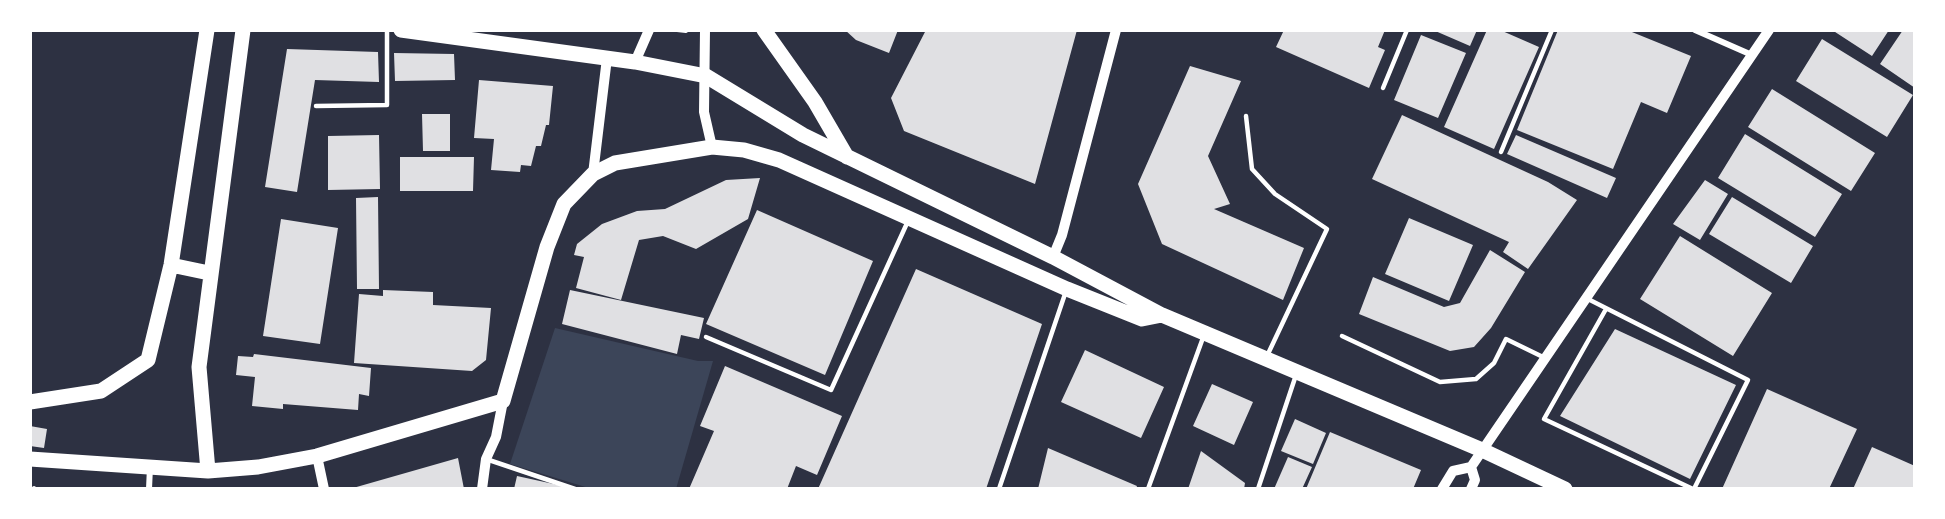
<!DOCTYPE html>
<html>
<head>
<meta charset="utf-8">
<style>
	body { margin:0 }
	#map { position:relative; width:1945px; height:519px; overflow:hidden; background:#2d3142; font-family:Commissioner,sans-serif }
	canvas { display:block }
	.frame { position:absolute; inset:0; border:32px solid #fff; pointer-events:none }
</style>
</head>
<body>
<div id="map">
<canvas width="1945" height="519"></canvas>
<div class="frame"></div>
</div>
<script>
const g = document.querySelector('canvas').getContext('2d');
g.lineJoin = 'round';
function fill(path, color) { g.fillStyle = color; g.fill(path, 'evenodd'); }
const toPath = rows => new Path2D(rows.map(r => 'M' + r).join(''));
function strokePath(path, color, width, dash) { g.strokeStyle = color; g.lineWidth = width; g.lineCap = dash ? 'butt' : 'round'; g.setLineDash(dash || []); g.stroke(path); }
fill(toPath([
	[555,328,698,361,713,361,676,489,592,489,510,464]
]), '#3c4559');
fill(toPath([
	[845,30,898,30,889,53,856,40],
	[926,30,1077,30,1035,184,904,131,891,98],
	[1284,30,1385,30,1378,47,1385,50,1369,88,1276,47],
	[1433,30,1477,30,1470,46],
	[1487,30,1500,30,1539,47,1494,149,1444,127],
	[1558,30,1627,30,1691,56,1667,113,1641,102,1613,169,1517,130],
	[1832,30,1889,30,1872,56],
	[1903,30,1915,30,1915,88,1880,64],
	[1421,35,1466,53,1438,118,1394,100],
	[1822,39,1913,95,1887,137,1796,81],
	[287,49,378,52,379,82,315,80,297,192,265,187],
	[394,53,454,54,455,80,395,81],
	[1190,66,1241,81,1208,156,1230,204,1214,209,1304,248,1283,300,1162,244,1138,184],
	[479,80,553,86,549,125,546,125,541,146,536,146,531,166,521,165,520,172,491,170,494,139,474,138],
	[1772,89,1875,153,1851,191,1748,127],
	[422,114,450,114,450,151,423,151],
	[1402,115,1548,182,1577,200,1528,269,1503,252,1509,242,1372,179],
	[1745,134,1842,194,1815,237,1718,178],
	[379,135,380,189,328,190,328,136],
	[1516,135,1616,178,1607,198,1507,154],
	[400,157,474,157,473,191,400,191],
	[760,178,748,219,696,249,663,236,639,240,621,300,576,288,584,257,574,255,577,244,602,224,637,211,665,209,726,180],
	[1705,180,1728,194,1700,240,1673,224],
	[378,197,379,289,357,289,356,198],
	[1732,197,1813,246,1791,283,1709,234],
	[757,210,873,261,825,375,706,324],
	[1409,218,1473,245,1449,301,1385,274],
	[281,219,338,228,320,344,263,336],
	[1680,236,1772,293,1733,356,1640,299],
	[1490,250,1525,272,1491,328,1474,347,1450,351,1359,314,1373,277,1444,307,1460,303],
	[916,269,1042,324,986,489,818,489],
	[383,290,433,292,433,305,491,308,486,360,472,371,354,363,359,294,383,296],
	[570,290,704,318,699,339,681,335,677,354,562,324],
	[1615,329,1736,385,1690,479,1560,416],
	[1085,350,1164,387,1141,438,1061,402],
	[254,354,371,368,369,396,359,394,358,410,283,404,283,409,252,406,255,377,236,375,238,356,253,357],
	[725,366,842,416,817,475,796,466,787,489,689,489,714,431,700,426],
	[1212,384,1253,402,1234,445,1193,426],
	[1767,389,1857,429,1829,489,1722,489],
	[1295,419,1326,433,1313,464,1281,451],
	[30,426,47,429,44,448,30,446],
	[1330,432,1421,470,1413,489,1306,489],
	[1872,447,1915,466,1915,489,1853,489],
	[1048,448,1137,486,1136,489,1038,489],
	[1201,451,1245,483,1244,489,1188,489],
	[1288,457,1312,467,1302,489,1274,489],
	[458,458,464,489,353,489,353,488],
	[517,476,572,488,572,489,514,489]
]), '#e0e0e3');
strokePath(toPath([
	[677,30,686,31],
	[34,489,34,488]
]), '#fff', 4);
strokePath(toPath([
	[1383,88,1407,30],
	[316,106,387,105,387,30],
	[1246,116,1252,169,1275,194,1327,229,1267,356],
	[1501,152,1552,30],
	[1586,298,1748,380,1694,489],
	[1606,309,1544,419,1693,489],
	[1342,336,1440,382,1476,379,1494,363,1506,339,1545,358],
	[706,337,831,390,908,221],
	[486,459,575,489],
	[999,489,1066,291],
	[1148,489,1204,335],
	[1258,489,1296,375]
]), '#fff', 4.5);
strokePath(toPath([
	[1695,30,1752,55],
	[149,489,150,467]
]), '#fff', 6);
strokePath(toPath([
	[705,30,704,112,712,147],
	[635,62,649,30],
	[593,174,607,58],
	[1053,257,1062,235,1116,30],
	[317,456,324,489],
	[1471,467,1769,30],
	[482,489,486,459,496,437,503,401],
	[1442,489,1453,471,1471,467],
	[1471,489,1475,480,1471,467]
]), '#fff', 10);
strokePath(toPath([
	[401,30,635,62,706,76,803,135,1053,257,1162,315,1482,450,1565,489],
	[764,30,815,102,847,157],
	[171,265,209,273],
	[30,402,101,391,148,360,171,265,207,30],
	[30,459,208,471,258,467,317,456,503,401,547,247,564,204,593,174,615,163,712,147,744,150,779,160,1067,289,1142,319,1162,315],
	[208,471,199,367,243,30]
]), '#fff', 15);
</script>
</body>
</html>
